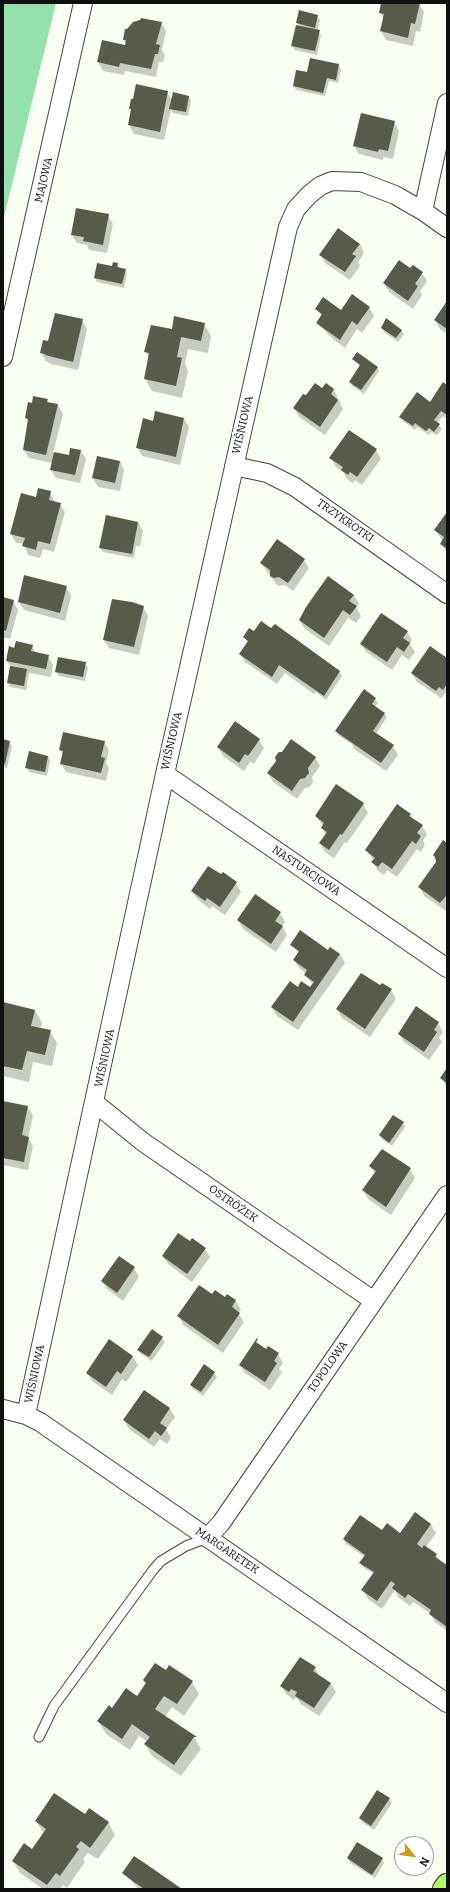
<!DOCTYPE html>
<html>
<head>
<meta charset="utf-8">
<style>
	body { margin:0 }
	#map { position:relative; width:450px; height:1892px; overflow:hidden; background:#f8fff2; font-family:Bitter,serif }
	canvas { display:block }
	.frame { position:absolute; inset:0; border:4px solid #101010; pointer-events:none }
	.north { position:absolute; left:394px; top:1836px; width:40px; height:40px; box-sizing:border-box; background:#fff; border:1px solid #9f9f9f; border-radius:50%; rotate:119deg; font-size:11px; font-weight:700; line-height:16px; text-align:center; color:#101010 }
	.north::after { content:''; display:block; margin:auto; width:14px; height:18px; background:#d09b17; clip-path:polygon(50% 0,100% 100%,50% 72%,0 100%) }
</style>
</head>
<body>
<div id="map">
<canvas width="450" height="1892"></canvas>
<div class="frame"></div>
<div class="north">N</div>
</div>
<script>
const g = document.querySelector('canvas').getContext('2d');
g.lineJoin = 'round';
function fill(path, color) { g.fillStyle = color; g.fill(path, 'evenodd'); }
const toPath = rows => new Path2D(rows.map(r => 'M' + r).join(''));
function strokePath(path, color, width, dash) { g.strokeStyle = color; g.lineWidth = width; g.lineCap = dash ? 'butt' : 'round'; g.setLineDash(dash || []); g.stroke(path); }
function label(font, color, halo, rows, align = 'center') {
  g.font = font + ' Bitter,serif'; g.lineWidth = 4; g.setLineDash([]); g.textBaseline = 'middle'; g.strokeStyle = halo; g.fillStyle = color; for (const [text, x, y, turn = 0] of rows) {
    g.save(); g.translate(x, y); g.rotate((+turn || 0) * Math.PI / 180); g.textAlign = isNaN(turn) ? turn : align; if (halo) g.strokeText(text, 0, 0); g.fillText(text, 0, 0); g.restore();
  }
}
fill(toPath([
	[3,3,56,3,3,221]
]), '#94e1ac');
fill(toPath([
	[382,3,419,4,424,12,420,32,416,31,413,46,386,40,381,31,384,20,380,12],
	[317,16,320,20,317,31,321,35,317,55,295,50,292,45,300,27,297,23],
	[161,22,166,31,162,50,165,55,163,62,159,62,156,77,125,71,124,75,103,71,98,62,102,41,126,46,124,40],
	[338,65,341,69,338,83,329,81,325,96,296,90,294,86,307,73],
	[167,92,172,100,189,97,191,101,188,116,173,113,171,109,164,140,134,134,129,125,132,112,130,109],
	[394,122,399,131,393,159,383,157,383,160,359,154,354,146],
	[108,215,113,224,107,253,89,250,87,245,77,243,72,235],
	[360,244,364,253,358,262,360,266,350,280,325,263,321,255],
	[118,264,120,269,125,270,127,274,124,288,97,282,95,278],
	[410,270,422,273,427,281,420,291,422,295,413,309,389,292,384,283],
	[447,302,447,334,440,329,435,320],
	[369,307,374,316,362,333,357,329,345,348,333,339,317,323,322,316,316,309,341,312],
	[82,320,87,329,78,370,51,364,46,361,41,353],
	[204,324,211,336,208,353,188,349,185,364,188,371,182,398,152,391,145,379,149,358,146,352,172,330],
	[382,328,401,330,404,334,398,342,384,332],
	[354,359,377,367,379,371,364,394,352,386,350,382,360,366],
	[447,386,447,419,443,416,437,423,442,429,437,435,431,432,429,435,417,427,415,430,403,421,401,417,433,406],
	[323,390,334,390,343,409,325,435,299,417,294,408,306,397],
	[47,400,49,403,58,405,63,414,53,453,70,456,81,451,86,459,80,483,56,478,51,470,52,463,29,458,24,450,29,422,26,418,32,404],
	[184,419,189,427,180,465,142,456,138,448,154,422],
	[349,431,376,450,381,459,362,485,355,480,353,483,347,479,343,472,336,467,331,458],
	[120,461,124,470,120,491,98,487,93,478],
	[50,492,55,503,60,504,65,512,54,552,43,549,40,558,28,555,24,544,16,543,11,534,36,498],
	[447,513,447,553,441,544,443,541,435,530],
	[138,522,143,531,140,546,136,546,134,558,103,552,100,548],
	[304,560,309,568,293,591,285,585,279,586,276,584,261,563],
	[66,587,71,596,65,621,24,610,19,602],
	[354,595,359,604,356,607,361,616,356,623,348,618,329,646,305,629,300,621],
	[3,598,13,601,18,610,10,639,3,637],
	[143,607,148,616,139,655,109,648,104,640],
	[407,632,412,640,410,644,415,652,409,660,402,655,392,670,366,652,361,644],
	[244,637,326,662,340,672,342,676,326,700,316,692,314,694,285,673,277,684,245,662,240,654,248,642],
	[32,646,36,653,48,656,53,665,51,677,29,673,26,690,10,687,8,683,11,667,7,661,15,649],
	[59,658,85,663,88,668,85,681,59,676,56,672],
	[447,660,447,691,441,698,417,682,412,673],
	[375,699,378,703,375,707,384,713,387,717,376,734,393,746,398,755,386,771,354,749,352,744,338,735,336,731],
	[64,733,104,742,109,750,106,763,109,768,106,781,66,772,61,764,63,755,60,750],
	[3,740,9,742,12,746,7,768,3,767],
	[259,740,264,748,254,764,250,762,244,771,223,756,218,747],
	[48,756,50,761,47,776,29,772,27,767],
	[315,757,320,766,312,777,313,782,310,787,305,788,297,799,273,782,268,773],
	[363,804,368,813,347,843,345,842,334,858,325,852,320,843,326,835,322,828,323,826,316,816],
	[410,814,413,819,422,826,427,834,423,841,425,845,421,852,417,849,397,877,387,870,384,875,378,871,373,862,374,861,366,850],
	[447,844,447,909,446,911,424,896,420,887,437,862,434,855],
	[223,874,236,883,241,892,225,915,212,906,210,909,197,899,192,891],
	[280,913,285,922,282,926,287,935,276,952,243,929,238,920],
	[291,945,328,952,331,948,340,954,345,963,298,1030,277,1016,272,1008,298,988,310,989,313,985,305,975,306,973,299,968,294,960,299,953],
	[380,987,391,990,396,999,370,1037,342,1018,337,1009],
	[3,1003,35,1010,42,1023,40,1029,50,1031,57,1043,52,1066,33,1062,29,1082,3,1076],
	[438,1023,443,1032,439,1038,442,1042,429,1060,404,1042,399,1034],
	[447,1070,447,1087,441,1078],
	[3,1102,28,1107,33,1116,28,1138,33,1146,28,1170,3,1165],
	[403,1123,405,1127,392,1146,382,1139,380,1135],
	[370,1167,410,1169,415,1178,391,1215,368,1199,363,1190,375,1174],
	[192,1239,205,1249,210,1257,192,1282,168,1264,163,1256,190,1242],
	[119,1257,134,1268,139,1277,123,1301,107,1289,102,1281],
	[213,1295,226,1298,227,1295,236,1301,241,1310,238,1313,244,1322,223,1353,183,1325,179,1316],
	[162,1338,165,1342,152,1361,141,1354,139,1350],
	[109,1341,133,1357,138,1365,126,1382,122,1379,112,1395,92,1381,87,1373],
	[266,1351,278,1354,283,1363,279,1369,282,1372,270,1390,245,1373,240,1365],
	[214,1373,217,1377,203,1396,193,1389,191,1385],
	[144,1391,170,1409,175,1417,166,1429,171,1438,167,1444,160,1439,154,1447,129,1429,124,1420],
	[431,1525,436,1533,426,1547,436,1554,441,1563,447,1567,447,1631,435,1622,430,1613,413,1602,410,1606,398,1597,395,1590,382,1609,368,1599,363,1590,374,1574,363,1567,361,1563,365,1557,346,1544,344,1540,382,1532,400,1533],
	[315,1668,320,1677,331,1684,336,1692,319,1716,301,1704,296,1697,294,1700,286,1694,281,1686],
	[144,1680,192,1682,199,1694,184,1716,172,1707,165,1717,194,1737,201,1749,181,1776,152,1756,145,1744,147,1741,139,1736,130,1750,106,1734,98,1721,112,1709,137,1697,146,1685],
	[389,1799,392,1803,374,1830,362,1822,360,1818],
	[85,1816,108,1822,115,1835,98,1859,88,1853,83,1859,85,1862,67,1888,63,1885,60,1889,43,1889,20,1873,13,1861,32,1850,44,1834,36,1821],
	[348,1858,382,1859,384,1863,375,1878,350,1863],
	[123,1873,180,1889,139,1889]
]), '#0003');
fill(toPath([
	[381,3,420,3,415,24,411,23,408,38,380,31,384,14,379,13],
	[299,10,318,15,315,28,296,23],
	[141,18,162,22,156,44,160,45,158,54,155,54,151,69,120,63,119,67,97,62,102,40,125,45,126,40,123,40,125,29,127,29,133,22,140,20],
	[296,25,320,30,315,51,291,46],
	[310,58,339,64,336,80,327,78,323,93,293,86,296,70,307,72],
	[136,84,168,91,160,132,128,125,131,109,129,109,131,99,133,99],
	[173,92,189,96,186,112,169,109],
	[361,113,395,121,388,151,379,149,378,152,353,146],
	[76,208,109,214,103,245,83,241,84,237,71,235],
	[338,228,360,244,352,254,356,256,345,272,319,255],
	[399,260,410,268,413,265,423,272,415,284,418,286,408,301,383,283],
	[113,262,118,263,117,267,126,269,122,284,94,278,97,263,112,266],
	[352,294,370,307,357,325,352,321,340,340,316,323,322,314,315,309,323,297,341,310],
	[447,301,447,329,434,320],
	[55,313,83,319,73,362,45,355,45,354,40,353,43,340,48,341],
	[174,316,205,323,201,341,181,337,177,357,182,358,176,386,144,379,149,353,144,352,151,325,172,329],
	[386,318,402,330,396,338,381,328],
	[357,352,378,367,361,390,349,382,360,365,352,359],
	[443,382,447,385,447,415,441,411,434,420,440,424,434,432,429,428,426,431,415,423,413,426,399,417,417,392,430,402],
	[315,383,322,388,326,383,334,389,331,394,338,400,320,427,293,408,303,394,306,395],
	[33,396,48,399,47,402,58,404,46,455,23,450,28,419,25,418,28,402,32,403],
	[155,411,184,418,176,457,136,448,143,418,153,421],
	[349,430,377,449,357,477,350,472,348,475,341,470,343,467,329,458],
	[70,448,81,450,75,475,50,470,54,452,69,455],
	[97,456,120,461,115,483,92,478],
	[38,488,51,491,49,500,61,503,50,544,38,541,36,550,22,546,25,538,10,534,21,493,36,497],
	[447,512,447,547,446,548,440,544,444,537,434,530],
	[106,515,138,522,132,554,99,548],
	[277,539,305,559,288,583,279,577,274,578,270,576,270,570,260,563],
	[24,575,67,586,60,613,18,602],
	[328,576,354,595,349,601,357,606,350,615,343,610,324,638,299,620,306,607],
	[3,597,14,600,6,631,3,630],
	[112,599,132,602,144,606,134,647,103,640],
	[381,613,408,631,403,638,410,643,404,652,397,647,387,662,360,644],
	[261,621,271,628,275,624,340,671,324,696,279,665,272,677,239,654,248,641,243,637,249,628,254,631],
	[16,641,33,645,31,651,49,655,46,669,6,661,9,646,14,648],
	[430,646,447,658,447,684,443,690,439,687,436,691,411,673],
	[58,657,86,662,83,677,55,672],
	[10,666,27,669,24,686,7,683],
	[364,689,376,698,372,704,385,713,373,731,394,745,381,763,335,731],
	[235,721,260,739,248,756,245,754,239,763,217,747],
	[63,732,105,741,101,757,105,758,101,773,60,764,63,751,59,750],
	[3,739,10,741,5,764,3,763],
	[291,739,316,757,308,768,309,773,305,778,300,779,292,791,267,773,276,761,275,757,279,752,282,752],
	[29,751,48,756,45,772,25,768],
	[336,784,364,803,342,835,340,834,329,850,319,843,327,832,321,828,324,823,315,816],
	[397,804,411,814,409,816,423,825,417,833,421,836,416,844,412,841,392,869,382,862,378,867,371,862,375,858,365,850],
	[443,840,447,843,447,895,440,903,418,887,436,862,435,857,433,855],
	[208,866,221,874,223,872,237,882,220,907,207,898,205,901,191,891],
	[255,894,281,912,275,921,283,926,271,944,237,920],
	[300,930,328,950,330,947,340,954,293,1022,271,1007,290,981,298,987,301,981,310,987,314,982,304,975,307,970,293,960,299,951,290,945],
	[361,973,380,985,382,983,392,989,365,1029,336,1009],
	[3,1002,35,1010,31,1026,51,1030,45,1055,27,1051,22,1070,3,1066],
	[416,1006,439,1022,434,1030,437,1032,424,1052,398,1034],
	[447,1068,447,1083,440,1078],
	[3,1101,28,1106,22,1135,29,1137,24,1162,3,1158],
	[393,1115,404,1122,389,1143,379,1135],
	[382,1149,411,1168,386,1207,362,1190,376,1171,369,1166],
	[178,1233,190,1241,192,1238,206,1248,187,1274,162,1256],
	[119,1256,135,1267,117,1293,101,1281],
	[199,1285,212,1294,215,1290,225,1297,227,1294,236,1300,232,1307,240,1313,218,1345,177,1316],
	[152,1329,163,1337,149,1357,137,1350],
	[257,1338,258,1339,256,1342,266,1349,268,1346,279,1353,274,1361,277,1363,265,1382,239,1365],
	[109,1339,133,1356,121,1374,117,1371,106,1387,86,1373],
	[204,1364,215,1372,201,1392,190,1385],
	[144,1390,170,1408,160,1423,167,1428,161,1436,155,1431,149,1439,123,1420],
	[415,1512,431,1524,417,1544,422,1548,424,1545,437,1554,435,1557,447,1565,447,1627,429,1614,431,1610,408,1594,405,1598,392,1588,395,1584,391,1581,377,1601,361,1590,374,1572,359,1563,365,1555,343,1539,360,1515,382,1530,387,1523,400,1533],
	[300,1657,316,1667,313,1671,331,1683,314,1708,295,1696,297,1692,291,1689,289,1692,280,1686],
	[155,1663,166,1670,169,1665,193,1681,177,1704,164,1696,155,1709,197,1737,194,1737,174,1765,144,1744,150,1737,132,1724,122,1739,97,1721,109,1705,112,1708,126,1688,137,1696,146,1683,143,1680],
	[377,1790,390,1798,371,1826,359,1818],
	[54,1793,85,1814,89,1808,109,1822,90,1848,81,1841,76,1847,79,1849,60,1876,56,1873,47,1885,12,1861,24,1843,32,1849,46,1829,35,1821],
	[357,1842,383,1858,372,1875,347,1858],
	[134,1856,146,1864,182,1889,144,1889,134,1882,122,1873]
]), '#585a4b');
const lane = toPath([
	[39,1737,54,1706,153,1570,161,1561,186,1546,207,1538]
]);
const street = toPath([
	[447,103,423,211,447,228],
	[3,357,83,3],
	[234,466,267,473,295,487,447,594],
	[165,774,447,968],
	[95,1103,143,1142,374,1301],
	[3,1409,26,1415,40,1422,447,1703],
	[26,1415,165,774,288,227,296,209,309,195,320,186,332,181,361,182,395,195,423,211],
	[207,1538,221,1523,447,1195]
]);
const primary = toPath([
	[444,1889,447,1885]
]);
strokePath(lane, '#434343', 11);
strokePath(street, '#434343', 20);
strokePath(primary, '#212121', 24);
strokePath(lane, '#fff', 9);
strokePath(street, '#fff', 18);
strokePath(primary, '#aeff62', 22);
label('11px', '#101010', '#fff', [
	["MAJOWA",44,180,-77],
	["WIŚNIOWA",243,425,-77],
	["TRZYKROTKI",345,521,35],
	["WIŚNIOWA",172,741,-77],
	["NASTURCJOWA",306,871,34],
	["WIŚNIOWA",105,1058,-78],
	["OSTRÓŻEK",233,1204,35],
	["TOPOLOWA",328,1367,-55],
	["WIŚNIOWA",35,1374,-78],
	["MARGARETEK",227,1551,34]
]);
</script>
</body>
</html>
